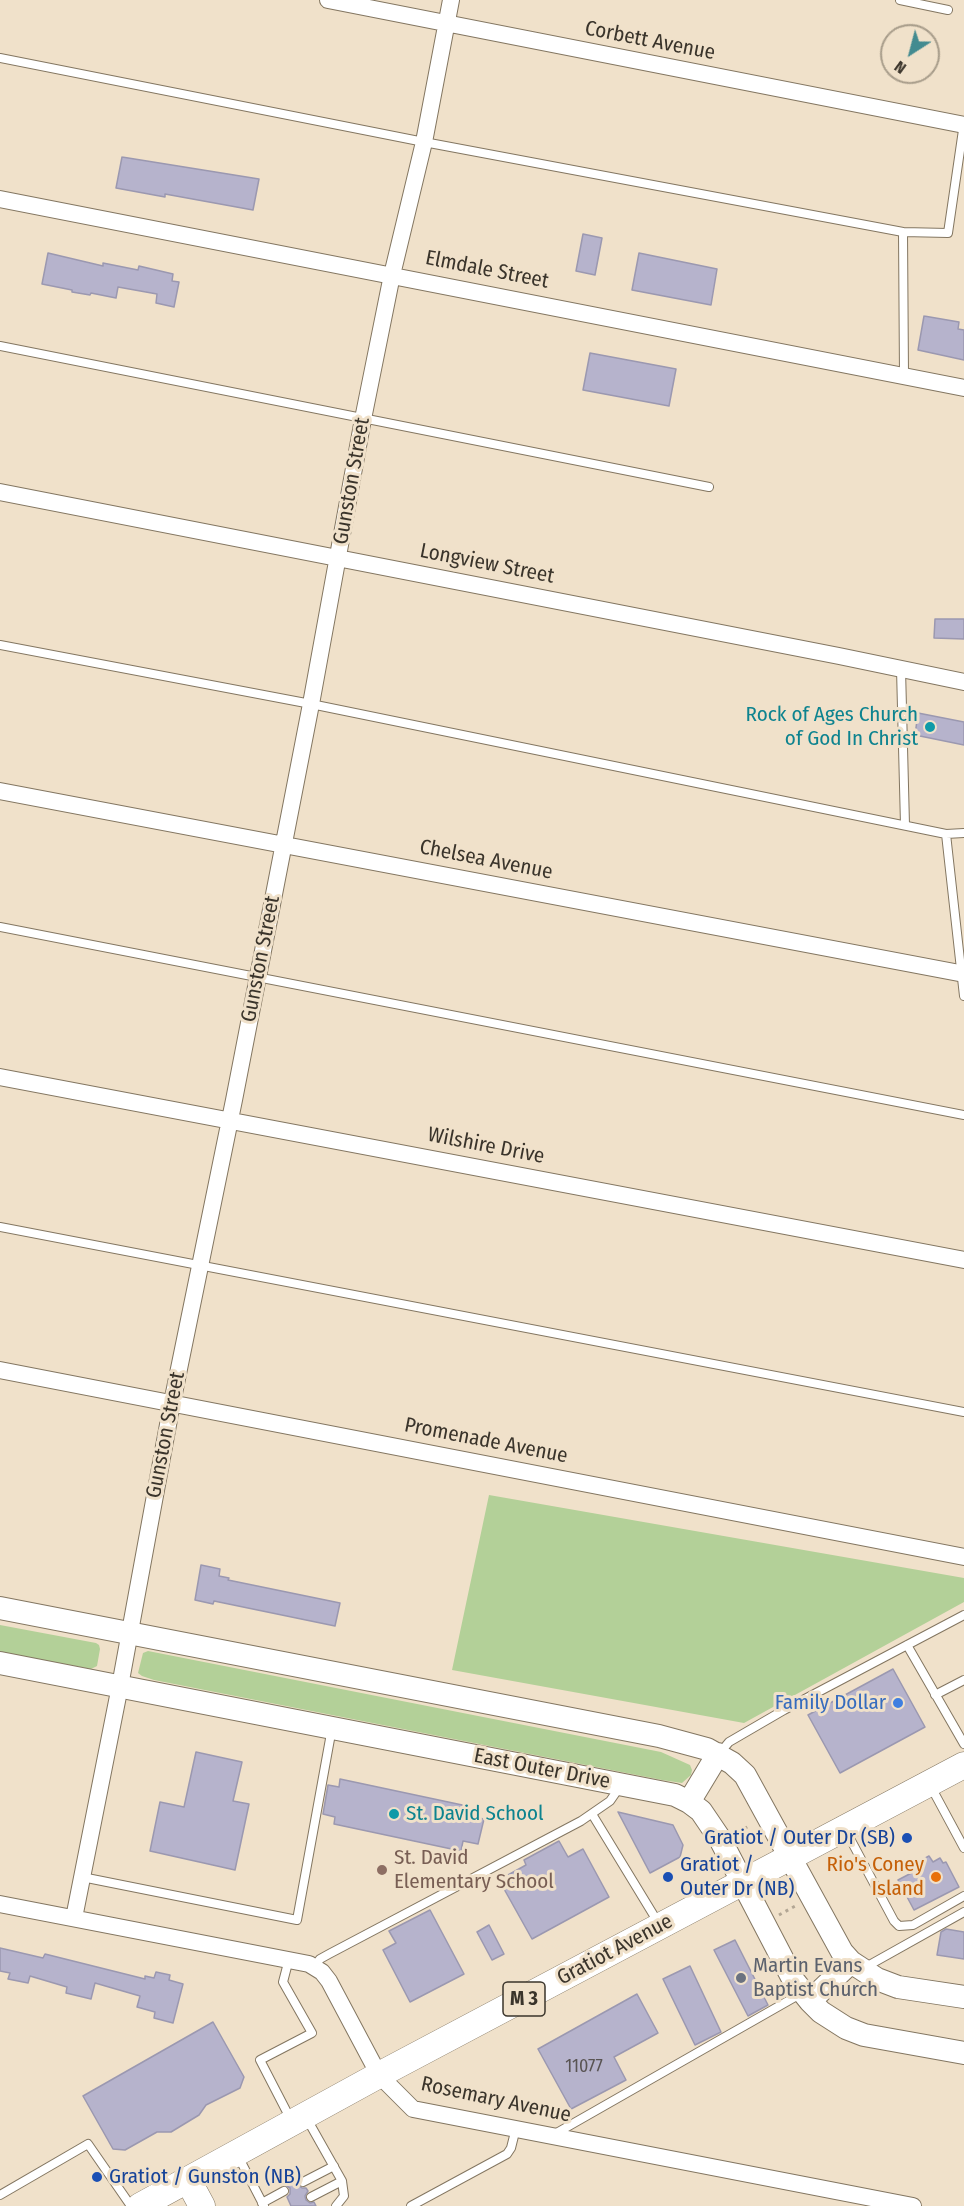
<!DOCTYPE html>
<html>
<head>
<meta charset="utf-8">
<style>
	body { margin:0 }
	#map { position:relative; width:964px; height:2206px; overflow:hidden; background:#f0e1ca; font-family:"Fira Sans Condensed",sans-serif }
	canvas { display:block }
	.north { position:absolute; left:880px; top:24px; width:60px; height:60px; box-sizing:border-box; background:#f0e1ca; border:2px solid #a79c8a; border-radius:50%; rotate:216deg; font-size:16px; font-weight:700; line-height:24px; text-align:center; color:#3a342b }
	.north::after { content:''; display:block; margin:auto; width:21px; height:27px; background:#438b90; clip-path:polygon(50% 0,100% 100%,50% 72%,0 100%) }
</style>
</head>
<body>
<div id="map">
<canvas width="964" height="2206"></canvas>
<div class="north">N</div>
</div>
<script>
const g = document.querySelector('canvas').getContext('2d');
g.lineJoin = 'round';
function fill(path, color) { g.fillStyle = color; g.fill(path, 'evenodd'); }
const toPath = rows => new Path2D(rows.map(r => 'M' + r).join(''));
function strokePath(path, color, width, dash) { g.strokeStyle = color; g.lineWidth = width; g.lineCap = dash ? 'butt' : 'round'; g.setLineDash(dash || []); g.stroke(path); }
function label(font, color, halo, rows, align = 'center') {
  g.font = font + ' "Fira Sans Condensed",sans-serif'; g.lineWidth = 6; g.setLineDash([]); g.textBaseline = 'middle'; g.strokeStyle = halo; g.fillStyle = color; for (const [text, x, y, turn = 0] of rows) {
    g.save(); g.translate(x, y); g.rotate((+turn || 0) * Math.PI / 180); g.textAlign = isNaN(turn) ? turn : align; if (halo) g.strokeText(text, 0, 0); g.fillText(text, 0, 0); g.restore();
  }
}
fill(toPath([
	[489,1495,964,1578,964,1602,744,1723,452,1670],
	[0,1625,96,1643,99,1645,100,1649,97,1666,91,1669,0,1652],
	[148,1651,661,1752,690,1765,692,1770,691,1775,682,1783,662,1780,154,1680,142,1676,138,1673,143,1653]
]), '#b3d098');
const building = toPath([
	[122,157,259,179,253,210,165,194,165,197,116,188,122,157],
	[583,234,602,238,595,275,576,271,583,234],
	[48,253,103,266,103,263,138,270,139,266,173,274,172,281,179,282,174,307,156,303,157,294,118,287,116,298,91,293,90,295,72,292,72,290,42,284,48,253],
	[639,253,717,269,711,305,632,290,639,253],
	[924,316,959,322,958,329,964,330,964,360,918,350,924,316],
	[590,353,676,369,669,406,583,390,590,353],
	[935,619,964,619,964,639,934,638,935,619],
	[918,713,964,722,964,745,915,735,918,713],
	[201,1565,220,1569,219,1576,229,1578,228,1580,340,1603,335,1626,214,1601,213,1604,195,1600,201,1565],
	[893,1669,925,1727,840,1773,808,1715,893,1669],
	[196,1752,242,1762,233,1801,249,1804,235,1870,150,1851,160,1802,184,1807,196,1752],
	[340,1779,467,1806,465,1815,484,1819,478,1844,463,1841,461,1851,334,1824,335,1817,323,1814,328,1785,339,1787,340,1779],
	[618,1812,673,1825,683,1845,680,1857,650,1873,618,1812],
	[559,1841,568,1857,583,1849,609,1897,532,1939,499,1880,526,1865,524,1860,559,1841],
	[929,1856,933,1862,940,1858,943,1863,946,1862,959,1887,914,1910,898,1880,921,1868,918,1862,929,1856],
	[430,1910,464,1974,410,2002,383,1950,396,1943,389,1931,430,1910],
	[489,1925,504,1954,492,1960,477,1932,489,1925],
	[946,1929,964,1932,964,1959,937,1955,941,1932,946,1929],
	[735,1940,768,2005,748,2016,714,1950,735,1940],
	[0,1948,43,1958,45,1954,145,1979,145,1976,154,1978,156,1972,170,1975,169,1980,183,1984,173,2023,154,2018,155,2012,137,2007,140,1996,95,1983,91,1999,66,1993,67,1987,30,1976,28,1983,8,1979,10,1973,0,1971,0,1948],
	[690,1966,721,2032,695,2045,663,1979,690,1966],
	[637,1994,658,2033,614,2057,626,2080,571,2109,538,2049,637,1994],
	[213,2022,244,2077,240,2088,206,2105,199,2115,171,2132,157,2132,125,2150,113,2149,83,2096,213,2022],
	[299,2177,297,2181,298,2185,302,2188,306,2188,308,2191,305,2196,306,2200,310,2203,314,2202,316,2206,291,2206,287,2197,290,2194,290,2188,285,2185,299,2177]
]);
fill(building, '#b6b3cc');
strokePath(building, '#9b98b0', 1.5);
const lane = toPath([
	[900,0,948,10],
	[0,58,424,142,903,232],
	[0,346,709,487],
	[904,376,903,232,948,233,964,123],
	[0,645,311,704,946,834,964,833],
	[901,669,905,825],
	[946,834,964,996],
	[0,927,964,1115],
	[0,1227,964,1412],
	[907,1645,964,1744],
	[935,1695,964,1680],
	[719,1754,729,1742,784,1710,964,1615],
	[930,1785,964,1848],
	[592,1814,659,1924],
	[846,1831,894,1921,899,1926,913,1925,964,1896],
	[82,1877,297,1920,332,1728],
	[289,1959,283,1982,312,2033,260,2060,291,2120],
	[314,1967,320,1959,329,1954,581,1821,610,1801,619,1788],
	[864,1968,964,1912],
	[307,2119,342,2181,344,2196,336,2206],
	[553,2135,802,1993],
	[238,2156,264,2206],
	[303,2182,334,2166],
	[0,2195,88,2144,131,2206],
	[311,2197,342,2181],
	[262,2203,284,2191],
	[411,2206,507,2154,511,2148,516,2128]
]);
const street = toPath([
	[328,0,964,125],
	[0,199,964,388],
	[0,492,839,656,964,682],
	[0,791,964,974],
	[0,1077,964,1260],
	[0,1370,964,1557],
	[0,1904,309,1964,322,1972,329,1981,379,2075,413,2109,913,2206],
	[74,1918,120,1686,172,1403,234,1100,311,704,363,419,392,275,424,142,451,0]
]);
const secondary = toPath([
	[0,1608,659,1736,707,1749,732,1763,745,1775,842,1952,851,1962,877,1979,898,1987,964,1997],
	[0,1663,675,1795,689,1802,701,1811,720,1839,794,1981,810,2001,821,2012,846,2028,864,2035,964,2053],
	[689,1802,718,1754],
	[810,2001,851,1962]
]);
const primary = toPath([
	[188,2180,202,2206],
	[140,2206,379,2075,964,1765]
]);
strokePath(lane, '#837661', 10);
strokePath(street, '#837661', 18);
strokePath(secondary, '#837661', 24);
strokePath(primary, '#837661', 27);
strokePath(toPath([
	[738,1832,751,1825],
	[779,1915,797,1905]
]), '#b2a694', 3, [3, 4.5]);
strokePath(lane, '#fff', 8);
strokePath(street, '#fff', 16);
strokePath(secondary, '#fff', 22);
strokePath(primary, '#fff', 26);
for (const [x, y, r, color] of [
	[930,727,6,"#0f9aa8"],
	[898,1703,6,"#3f7fe0"],
	[394,1814,6,"#0f9aa8"],
	[907,1838,6,"#1a4fb4"],
	[382,1870,6,"#8d6e63"],
	[668,1877,6,"#1a4fb4"],
	[936,1877,6,"#e8710a"],
	[741,1978,6,"#6b7280"],
	[97,2177,6,"#1a4fb4"]
]) { const dot = new Path2D(); dot.arc(x, y, r, 0, 2 * Math.PI); g.fillStyle = color; g.fill(dot); strokePath(dot, '#f0e1ca', 2); }
label('18px', '#595453', null, [
	["11077",584,2067]
]);
for (const [x, y, w] of [
	[524,1999,42]
]) { const box = new Path2D(); box.roundRect(x - w / 2, y - 17, w, 34, 4.5); g.fillStyle = '#f0e1ca'; g.fill(box); strokePath(box, '#3a342b', 1.5); }
label('bold 20px', '#3a342b', null, [
	["M 3",524,1999]
]);
label('21px', '#3a342b', '#f0e1ca', [
	["Corbett Avenue",650,41,11],
	["Elmdale Street",487,270,11],
	["Gunston Street",352,481,-80],
	["Longview Street",487,564,11],
	["Chelsea Avenue",486,860,11],
	["Gunston Street",261,959,-79],
	["Wilshire Drive",486,1146,11],
	["Gunston Street",166,1435,-79],
	["Promenade Avenue",486,1441,11],
	["East Outer Drive",542,1769,11],
	["Gratiot Avenue",615,1950,-28],
	["Rosemary Avenue",496,2100,12]
]);
label('21px', '#0d838f', '#f0e1ca', [
	["Rock of Ages Church",918,715],
	["of God In Christ",918,739],
	["St. David School",406,1814,"left"]
], 'right');
label('21px', '#366cbe', '#f0e1ca', [
	["Family Dollar",886,1703]
], 'right');
label('21px', '#164399', '#f0e1ca', [
	["Gratiot / Outer Dr (SB)",895,1838,"right"],
	["Gratiot /",680,1865],
	["Outer Dr (NB)",680,1889],
	["Gratiot / Gunston (NB)",109,2177]
], 'left');
label('21px', '#785e54', '#f0e1ca', [
	["St. David",394,1858],
	["Elementary School",394,1882]
], 'left');
label('21px', '#c56008', '#f0e1ca', [
	["Rio's Coney",924,1865],
	["Island",924,1889]
], 'right');
label('21px', '#5b616d', '#f0e1ca', [
	["Martin Evans",753,1966],
	["Baptist Church",753,1990]
], 'left');
</script>
</body>
</html>
